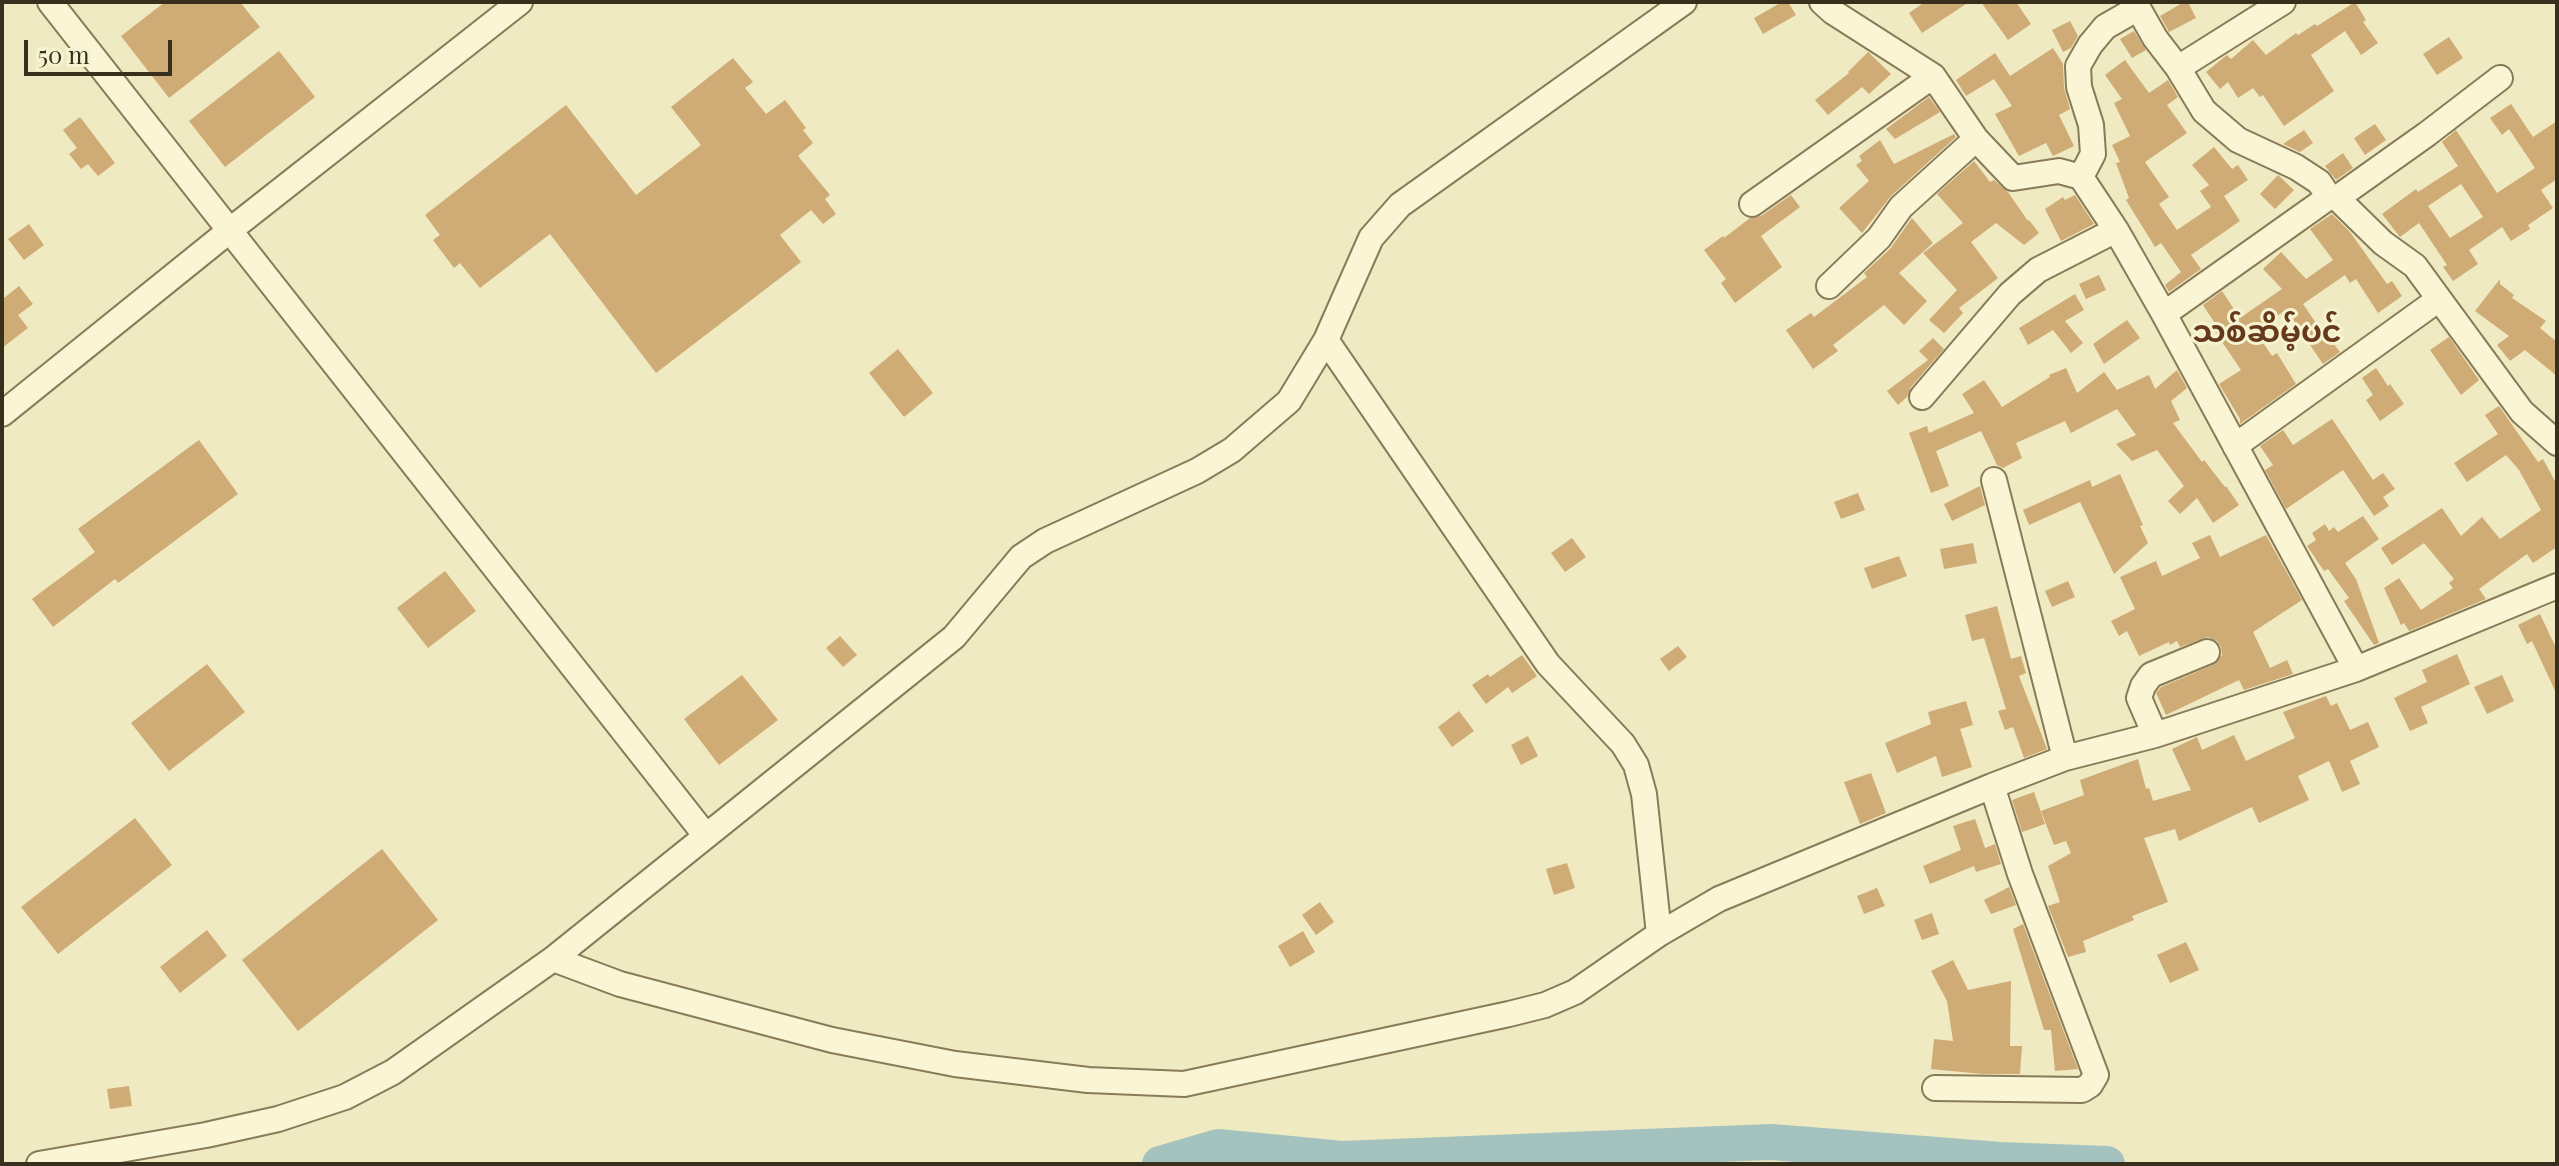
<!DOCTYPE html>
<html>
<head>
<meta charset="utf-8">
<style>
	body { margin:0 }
	#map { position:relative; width:2559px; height:1166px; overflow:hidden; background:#efeac1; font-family:"Playfair Display",serif }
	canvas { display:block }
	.frame { position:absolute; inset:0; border:4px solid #392f1d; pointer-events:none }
	.scale { position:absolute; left:24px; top:40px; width:148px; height:36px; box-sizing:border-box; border:4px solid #392f1d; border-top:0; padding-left:10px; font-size:24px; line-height:28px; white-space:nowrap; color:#392f1d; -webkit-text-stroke:6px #f6f3d1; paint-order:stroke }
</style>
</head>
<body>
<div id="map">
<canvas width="2559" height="1166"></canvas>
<div class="frame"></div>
<div class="scale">50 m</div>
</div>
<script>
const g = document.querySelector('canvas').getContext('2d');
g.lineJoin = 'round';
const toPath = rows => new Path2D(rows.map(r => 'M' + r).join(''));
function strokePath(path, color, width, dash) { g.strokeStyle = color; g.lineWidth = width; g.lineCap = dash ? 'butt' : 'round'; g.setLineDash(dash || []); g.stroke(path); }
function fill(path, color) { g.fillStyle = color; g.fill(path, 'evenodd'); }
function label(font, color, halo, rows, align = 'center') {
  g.font = font + ' "Playfair Display","Noto Sans Myanmar",serif'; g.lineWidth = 6; g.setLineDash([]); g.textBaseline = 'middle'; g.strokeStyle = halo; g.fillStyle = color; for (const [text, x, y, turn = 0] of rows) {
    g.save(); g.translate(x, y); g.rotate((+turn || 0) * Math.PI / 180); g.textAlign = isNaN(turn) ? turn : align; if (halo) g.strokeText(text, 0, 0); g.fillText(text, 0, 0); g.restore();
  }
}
strokePath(toPath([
	[1160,1164,1218,1147,1342,1159,1771,1142,2000,1160,2107,1164]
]), '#a4c2be', 36);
fill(toPath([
	[165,2,240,2,260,27,169,98,121,36],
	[1782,2,1788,2,1796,15,1763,34,1754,18],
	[1925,2,1969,2,1922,33,1909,13],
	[1981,2,2016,2,2031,24,2008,40],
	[2184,2,2188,2,2196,18,2169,32,2160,16],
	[2355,2,2366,20,2363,22,2378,43,2361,55,2345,31,2311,55,2334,91,2284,126,2263,95,2260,97,2253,88,2238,98,2228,82,2220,89,2206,72,2227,55,2231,59,2253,40,2266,55,2296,33,2298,35,2315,24,2317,26],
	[2070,21,2078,36,2071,48,2063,52,2052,30],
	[2134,31,2146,50,2132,58,2120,39],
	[2449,37,2463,58,2437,75,2423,54],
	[2053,48,2063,64,2064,88,2070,109,2059,115,2074,146,2053,156,2046,143,2019,156,1995,114,2012,106,1994,79,1966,96,1956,80,1995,53,2010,76],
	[279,51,315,97,225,167,189,121],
	[1868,52,1891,74,1869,94,1862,87,1828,115,1815,100,1849,73,1848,72],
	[733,58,753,82,745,88,766,114,785,100,806,128,803,130,813,143,798,156,830,195,825,199,836,214,823,224,811,210,780,235,801,262,656,373,550,234,480,288,460,263,454,268,433,240,440,235,425,215,566,105,636,195,701,145,671,107],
	[2125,60,2149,93,2168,80,2178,97,2167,105,2187,133,2145,162,2169,197,2159,204,2177,230,2211,207,2200,191,2209,185,2192,165,2214,147,2232,169,2238,165,2248,180,2224,196,2240,221,2191,255,2201,269,2169,292,2165,285,2181,272,2161,243,2155,247,2126,200,2129,198,2116,163,2120,162,2112,145,2130,136,2114,103,2122,99,2105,75],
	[1929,97,1940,112,1895,139,1886,129],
	[2511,104,2533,137,2557,121,2557,179,2541,190,2553,208,2528,225,2530,229,2511,241,2502,227,2469,250,2478,264,2453,281,2443,267,2447,265,2419,223,2400,237,2382,214,2416,189,2418,192,2458,166,2442,142,2456,130,2497,193,2535,168,2509,129,2502,135,2490,118],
	[2461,184,2483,217,2450,238,2428,206],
	[80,117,115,163,98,176,88,164,81,169,69,154,77,148,63,130],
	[2375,124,2386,140,2365,155,2354,138],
	[2304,130,2313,143,2300,152,2283,144],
	[1954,134,1956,137,1891,196,1862,233,1839,208,1869,181,1856,165,1862,161,1859,156,1880,140,1894,164],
	[2343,153,2353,168,2336,180,2325,166],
	[1974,161,1990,182,1994,180,2008,192,2028,221,2029,220,2039,233,2024,245,1996,223,1971,242,1998,278,1959,308,1963,313,1944,333,1929,320,1957,290,1923,253,1963,223,1937,194],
	[2278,175,2294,190,2275,209,2260,194],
	[1791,195,1800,207,1761,236,1782,267,1735,303,1721,283,1726,279,1704,250,1723,236,1724,238,1750,218,1761,216],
	[2075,195,2094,224,2061,241,2045,209,2063,197,2065,200],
	[2332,214,2350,232,2387,284,2392,281,2402,296,2378,313,2356,279,2350,283,2345,275,2303,304,2331,345,2333,343,2340,352,2323,364,2286,310,2255,331,2272,356,2277,353,2296,384,2240,424,2240,419,2219,384,2241,370,2214,330,2218,328,2203,305,2222,291,2240,318,2282,289,2263,269,2281,252,2306,279,2333,260,2310,229],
	[1912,218,1933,243,1899,273,1927,301,1904,325,1884,305,1833,345,1838,351,1813,369,1786,330,1811,313,1814,317,1867,277,1864,273,1890,249],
	[29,224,44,245,24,260,8,239],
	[2099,275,2106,290,2086,299,2079,284],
	[2500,279,2500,284,2514,295,2512,298,2546,321,2540,328,2557,342,2557,376,2525,350,2510,361,2497,345,2509,336,2475,311],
	[19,286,33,304,18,315,28,328,2,348,2,295,4,298],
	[2075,294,2084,310,2065,321,2083,343,2071,353,2053,330,2028,345,2019,328],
	[2127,320,2140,338,2104,364,2093,344],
	[2449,337,2479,380,2461,395,2430,350],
	[1933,338,1944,349,1911,387,1907,397,1898,405,1887,391,1928,360,1919,351],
	[898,349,933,393,904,417,869,373],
	[2066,368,2077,393,2104,372,2117,390,2149,375,2155,389,2177,370,2187,388,2171,401,2180,420,2173,423,2202,462,2204,460,2225,487,2226,486,2239,505,2213,523,2197,498,2180,514,2168,501,2184,486,2157,450,2132,461,2116,444,2136,435,2117,409,2071,433,2065,421,2016,443,2022,458,2003,468,1997,465,1981,431,1936,451,1949,486,1931,493,1909,433,1927,426,1929,433,1974,413,1962,394,1984,380,2002,407,2050,377,2049,375],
	[2376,368,2388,386,2390,384,2404,404,2380,421,2366,400,2373,395,2362,378],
	[2499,406,2538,462,2543,459,2557,485,2557,547,2533,563,2527,554,2479,589,2486,599,2409,631,2404,623,2401,625,2384,588,2399,578,2421,610,2453,588,2449,583,2454,579,2424,543,2392,565,2381,548,2442,508,2461,536,2482,517,2500,539,2541,510,2519,470,2506,455,2467,482,2454,463,2498,434,2485,415],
	[2332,419,2373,480,2383,473,2395,489,2383,497,2389,506,2374,516,2343,470,2286,509,2265,470,2273,465,2260,446,2283,430,2293,445],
	[199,440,238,494,118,583,115,579,53,627,32,599,95,552,78,529],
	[2120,474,2143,525,2140,526,2148,543,2114,574,2080,502,2029,525,2023,510,2090,480,2092,487],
	[1980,486,1985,505,1952,521,1944,504],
	[1858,493,1865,510,1841,519,1834,502],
	[2363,516,2379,539,2345,563,2356,579,2379,643,2374,645,2344,601,2349,598,2328,569,2324,571,2307,546,2316,540,2312,533,2325,524,2329,531,2334,527,2338,532],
	[2210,535,2220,557,2266,535,2302,600,2253,632,2270,668,2287,660,2293,674,2244,690,2239,680,2166,715,2156,693,2161,687,2213,665,2222,655,2221,647,2217,641,2208,637,2180,647,2177,641,2170,645,2169,642,2139,656,2127,631,2119,636,2111,621,2135,609,2120,577,2156,561,2162,576,2200,558,2192,543],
	[1572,538,1586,557,1565,572,1551,553],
	[1973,543,1977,563,1944,569,1940,549],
	[1899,556,1907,576,1872,589,1864,568],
	[445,571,476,611,428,648,397,608],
	[2068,581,2075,597,2052,607,2045,591],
	[1997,606,2011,659,2021,656,2026,673,2019,676,2047,749,2024,758,2013,727,2005,730,1998,711,2006,709,1984,638,1972,641,1965,615],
	[2540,614,2557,650,2557,695,2532,641,2527,644,2518,625],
	[840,636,857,655,843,667,826,648],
	[1678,646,1687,657,1669,671,1660,659],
	[2457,654,2470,684,2421,707,2428,723,2410,731,2394,698,2427,682,2422,670],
	[1522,655,1537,676,1512,693,1508,687,1486,704,1472,685,1488,674,1490,677],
	[207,664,245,712,169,771,131,723],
	[742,675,778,720,719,765,684,719],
	[2502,675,2514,701,2487,714,2474,687],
	[2326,696,2331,706,2337,703,2350,730,2368,722,2379,747,2350,761,2360,784,2342,792,2329,761,2298,776,2309,800,2259,823,2252,807,2179,841,2175,829,2144,838,2168,902,2132,916,2134,920,2083,941,2086,952,2068,957,2048,906,2060,902,2048,866,2071,853,2066,841,2054,845,2041,811,2084,795,2080,780,2138,759,2146,789,2149,788,2153,801,2191,790,2172,749,2197,737,2202,750,2234,735,2246,761,2295,738,2283,712],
	[1966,701,1973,725,1960,729,1972,767,1942,777,1936,756,1897,773,1885,743,1931,724,1928,712],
	[1459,711,1474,731,1452,747,1438,727],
	[1528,736,1538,756,1521,765,1511,745],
	[1871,773,1886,813,1860,824,1844,782],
	[2034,792,2045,824,2022,832,2012,800],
	[135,818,172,865,58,954,21,907],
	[1975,819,1985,848,1995,844,2001,864,1976,872,1974,866,1930,884,1923,866,1961,850,1953,826],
	[382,849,438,920,298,1031,242,960],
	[1567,863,1575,888,1554,895,1546,869],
	[2009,887,2016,905,1991,914,1984,900],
	[1877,888,1885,906,1864,914,1857,896],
	[1320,902,1334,922,1316,935,1302,915],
	[1932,913,1939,934,1922,940,1914,920],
	[2023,924,2070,1048,2078,1069,2055,1071,2051,1030,2044,1030,2013,929],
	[207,930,227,956,180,993,160,967],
	[1303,931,1315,952,1290,967,1278,946],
	[2186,942,2199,970,2170,983,2157,955],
	[1953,960,1968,990,2011,981,2010,1046,2022,1046,2020,1074,1982,1074,1931,1069,1934,1039,1953,1041,1947,1001,1931,971],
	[129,1086,132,1106,110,1109,107,1089]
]), '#cfab76');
const street = toPath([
	[50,2,706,836],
	[1822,2,1833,12,1933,76,1976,139,2013,178,2059,171,2081,177,2116,230,2164,314,2356,669],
	[2178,68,2283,2],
	[2081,177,2093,154,2091,125,2079,87,2078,66,2090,45,2105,27,2138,8,2155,38,2178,68,2204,111,2238,140,2296,167,2319,182,2329,197,2337,198,2383,243,2415,266,2522,412,2557,443],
	[2337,198,2427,134,2500,78],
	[1752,204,1933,76],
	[1829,286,1879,238,1901,207,1976,139],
	[2164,314,2329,197],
	[1326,340,1548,664,1623,744,1636,765,1644,794,1659,934],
	[1922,397,2010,294,2038,270,2116,230],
	[2,414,229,231,520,2],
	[2235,446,2439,299],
	[1994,480,2065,758],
	[2155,735,2139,698,2143,686,2151,675,2207,652],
	[553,959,954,637,1021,557,1045,541,1197,471,1232,450,1289,401,1326,340,1371,238,1400,205,1684,2],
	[1935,1088,2082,1090,2090,1085,2096,1075,2020,874,1992,786],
	[39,1164,206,1135,278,1119,345,1097,393,1072,553,959,620,984,832,1040,955,1064,1088,1080,1184,1084,1509,1014,1545,1005,1575,992,1659,934,1719,899,1992,786,2065,758,2155,735,2356,669,2557,586]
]);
strokePath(street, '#897b58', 28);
strokePath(street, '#faf6d5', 24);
label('bold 30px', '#67391b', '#f6f3d1', [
	["သစ်ဆိမ့်ပင်",2267,333]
]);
</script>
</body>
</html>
